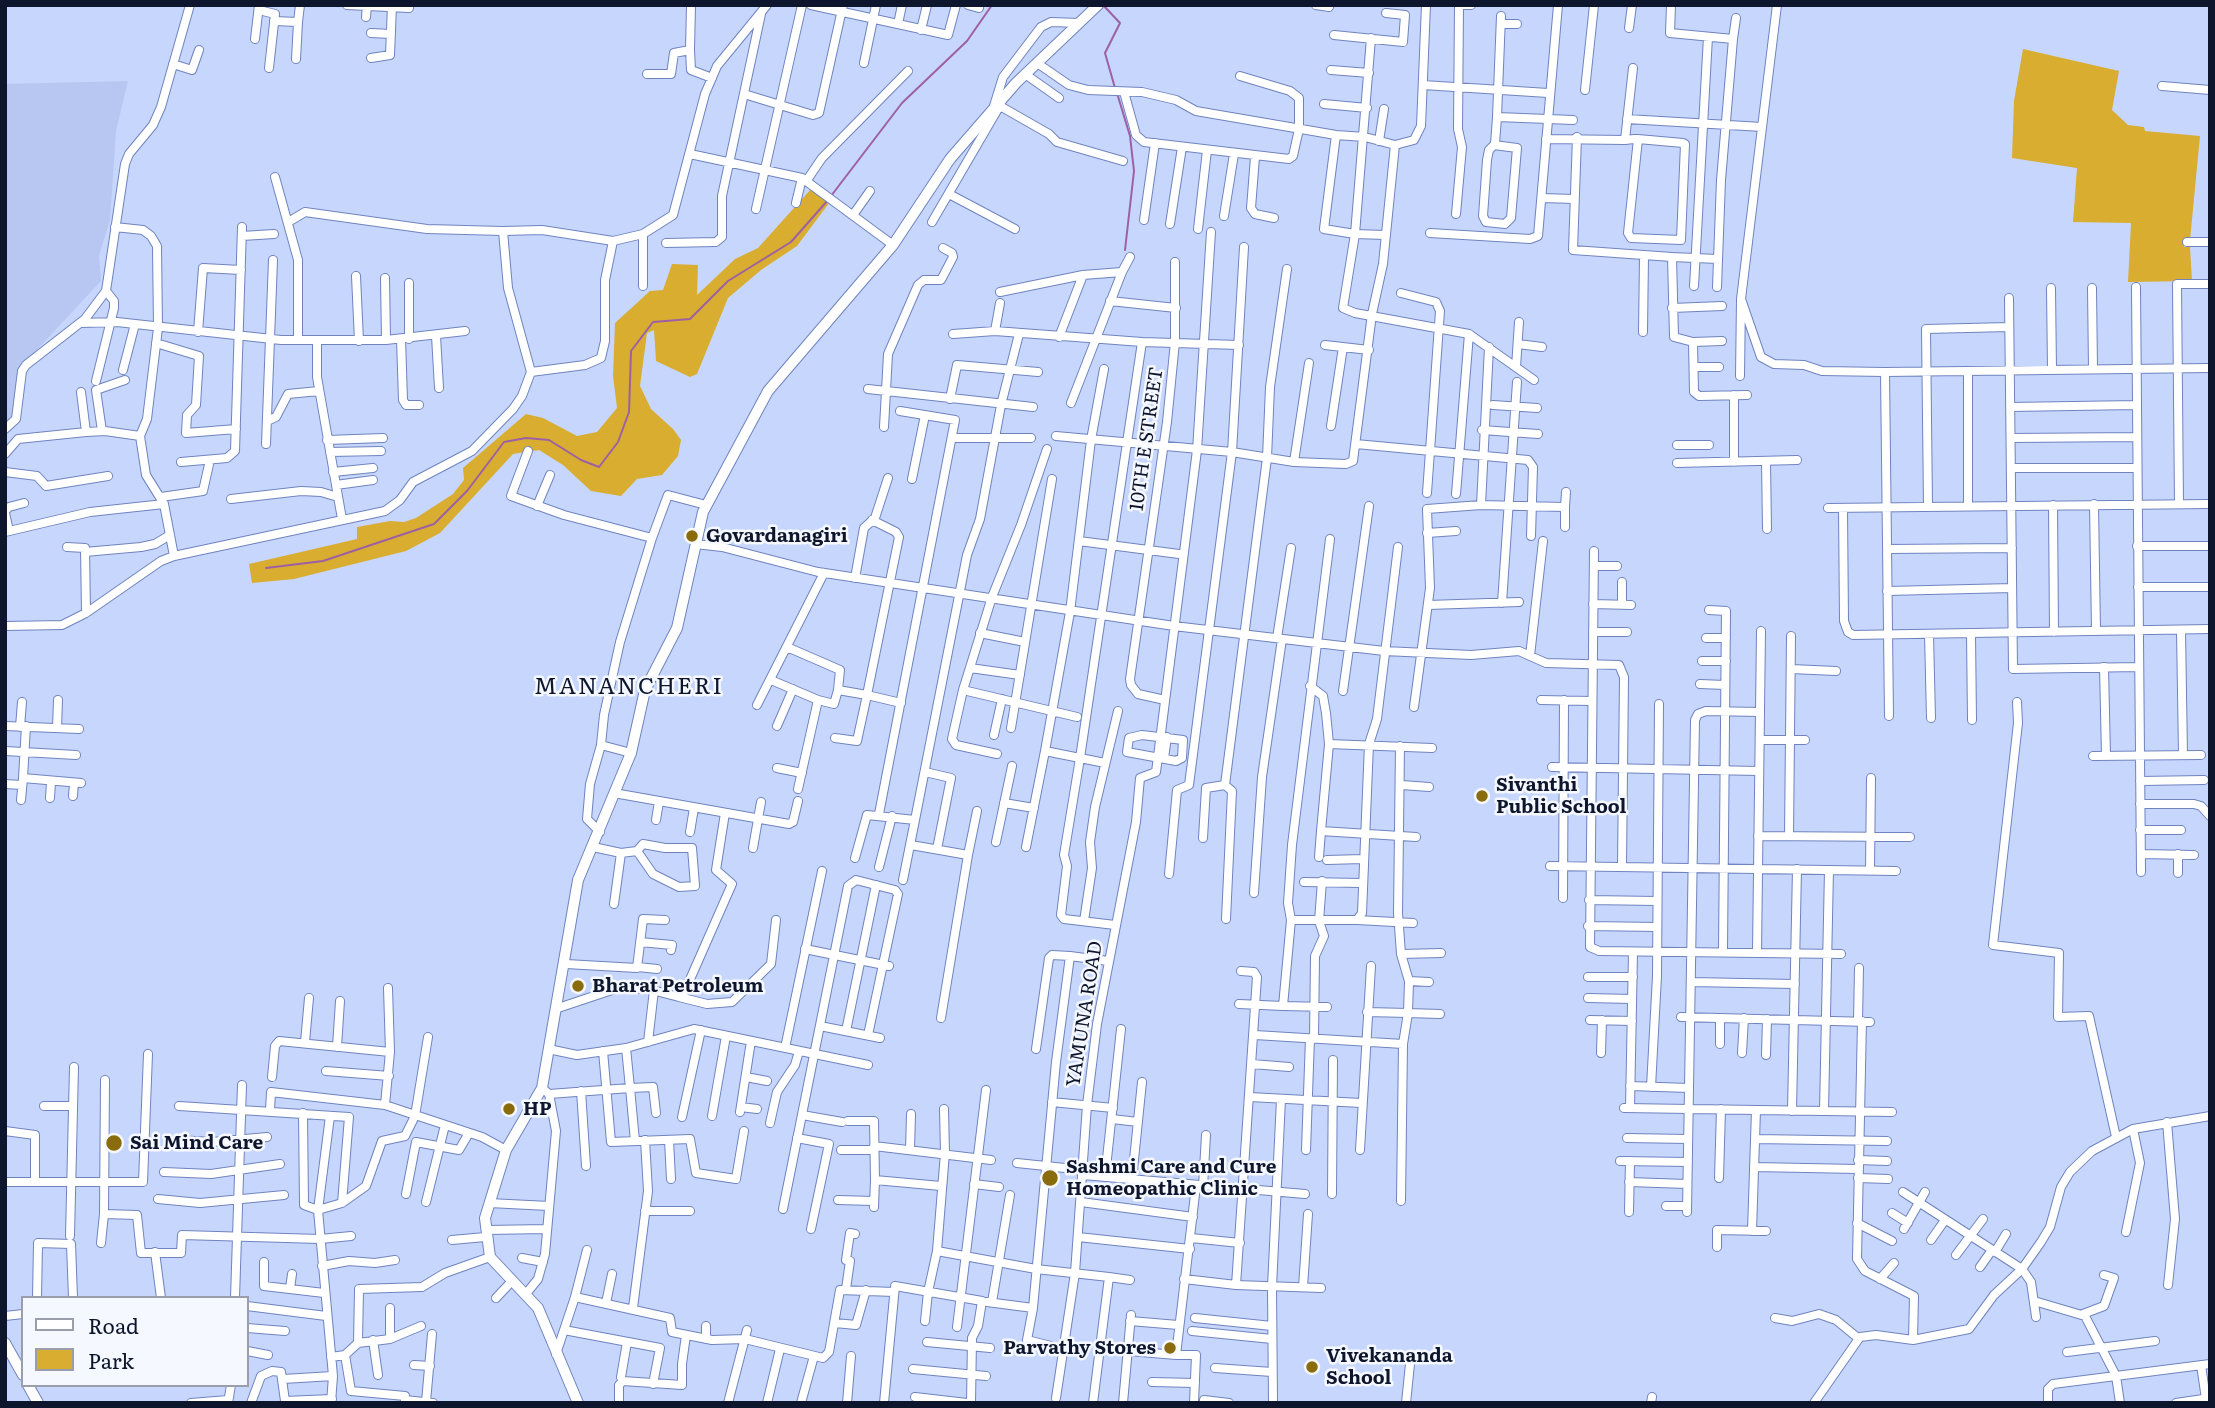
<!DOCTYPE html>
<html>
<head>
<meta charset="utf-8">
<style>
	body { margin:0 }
	#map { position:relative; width:2215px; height:1408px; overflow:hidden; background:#c7d6fd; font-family:Literata,serif }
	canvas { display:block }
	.frame { position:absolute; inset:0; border:7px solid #0e162d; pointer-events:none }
	.legend { position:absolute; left:21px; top:1296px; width:228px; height:91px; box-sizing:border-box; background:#f5f8fe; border:2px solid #999eaa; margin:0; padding:9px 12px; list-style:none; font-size:21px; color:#0e162d }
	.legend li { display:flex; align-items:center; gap:14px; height:35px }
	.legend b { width:35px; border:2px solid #999eaa }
</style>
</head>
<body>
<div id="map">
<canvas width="2215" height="1408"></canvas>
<div class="frame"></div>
<ul class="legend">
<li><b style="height:9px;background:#fff"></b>Road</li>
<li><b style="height:19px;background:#d9ad2f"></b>Park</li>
</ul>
</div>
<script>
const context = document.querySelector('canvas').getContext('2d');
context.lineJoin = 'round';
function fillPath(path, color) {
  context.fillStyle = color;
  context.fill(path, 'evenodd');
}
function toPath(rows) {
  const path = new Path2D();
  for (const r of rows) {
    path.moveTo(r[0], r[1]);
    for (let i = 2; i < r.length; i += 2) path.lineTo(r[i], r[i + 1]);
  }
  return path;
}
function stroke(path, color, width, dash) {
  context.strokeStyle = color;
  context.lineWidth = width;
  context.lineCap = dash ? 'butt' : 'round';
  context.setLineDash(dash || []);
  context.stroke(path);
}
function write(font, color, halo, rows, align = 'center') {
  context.font = font + ' Literata,serif';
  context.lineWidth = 5;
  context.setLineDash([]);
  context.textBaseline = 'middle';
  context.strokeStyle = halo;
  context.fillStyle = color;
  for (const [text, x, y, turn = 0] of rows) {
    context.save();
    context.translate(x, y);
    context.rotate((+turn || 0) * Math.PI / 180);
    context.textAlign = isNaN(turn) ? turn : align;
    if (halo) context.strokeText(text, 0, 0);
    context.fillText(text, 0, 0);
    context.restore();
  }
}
fillPath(toPath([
	[128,81,116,131,110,220,99,256,101,281,20,368,17,406,11,423,5,425,5,84]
]), '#b7c7f1');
fillPath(toPath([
	[2023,49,2119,71,2112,110,2128,125,2144,127,2145,131,2200,136,2190,240,2184,240,2184,247,2190,247,2192,281,2128,282,2131,223,2073,222,2077,168,2012,158,2014,101],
	[811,189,829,203,797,246,761,270,728,298,697,374,690,377,656,361,654,330,647,333,640,386,651,409,673,429,681,440,678,456,662,475,637,479,621,496,591,491,563,465,539,450,513,454,440,533,406,551,294,579,252,583,249,564,357,539,357,527,390,521,404,522,416,518,453,494,464,480,463,468,526,414,543,418,577,436,597,432,617,408,613,376,615,323,650,291,663,290,672,264,698,265,697,295,735,259,758,248]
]), '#d9ad2f');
stroke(toPath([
	[1103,5,1120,23,1105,53,1115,88],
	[1117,93,1130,136,1134,171,1125,250],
	[831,196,902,103,967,41,992,5],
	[266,568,323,561,434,524,467,491,504,442,526,438,549,440,581,460,599,467,618,442,629,412,631,351,653,322,690,319,728,281,791,242,828,200]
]), '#9d60a4', 2);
const minor = toPath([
	[347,5,409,8],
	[811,5,948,35,956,5],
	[968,5,979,8],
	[1316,5,1329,7],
	[1464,5,1471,5],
	[1671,5,1670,33,1733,39,1721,180,1717,287],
	[259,10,275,14,269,68],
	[1501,16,1497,117,1573,120],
	[366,17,367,5],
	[274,21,298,22,296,59],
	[298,22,300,5],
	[898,24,902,5],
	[1501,24,1517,24],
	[1629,28,1632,5],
	[921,30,927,5],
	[371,33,391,34],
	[1334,35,1403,42,1405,15,1386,13],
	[1371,38,1355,234,1343,308,1355,313,1469,334,1534,380],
	[255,39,259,5],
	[1733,39,1736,18],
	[690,50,691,70,712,78],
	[371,58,390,55,392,5],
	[864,63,876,5],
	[1037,63,1069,85,1088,90,1142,92,1176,100,1196,111,1336,135,1365,137,1395,145,1414,140,1421,126,1426,5],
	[173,64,192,70,199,50],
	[1331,70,1369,73],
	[647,74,671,74,674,53,690,50,691,5],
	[1025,74,1059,98],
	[1423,85,1548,93],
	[2162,86,2210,90],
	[1585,90,1594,5],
	[1124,92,1136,135,1144,142,1289,159,1293,156,1299,129,1299,98,1290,91,1240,76],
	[744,94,813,115,819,113,843,5],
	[1324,104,1367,108],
	[994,106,1003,77,1041,27,1051,22,1079,23],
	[1000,106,1049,134,1057,142,1123,161],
	[1627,119,1762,127],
	[1336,135,1324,229,1355,234,1385,235],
	[1577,137,1573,250,1672,257,1674,337,1693,342,1694,392,1699,396,1747,395],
	[1546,139,1625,140,1633,68],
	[1625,140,1634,139,1638,139,1683,143,1685,144,1681,240,1631,238,1628,233,1638,139],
	[1379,141,1384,109],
	[1494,145,1517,148,1511,218,1505,224,1486,222,1483,216,1487,160,1489,150,1495,144,1497,117],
	[690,154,802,178,893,245],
	[1255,157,1251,208,1255,214,1274,218],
	[275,177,298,260,298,340],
	[807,180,822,158,908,71],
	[949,194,1015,229],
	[1542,198,1574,199],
	[796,203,802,178],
	[756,209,802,5],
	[1456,214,1462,147,1458,129,1459,5],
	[853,215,870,191],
	[1224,216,1234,154],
	[1144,220,1155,143],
	[290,221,305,212,427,229,503,231],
	[932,222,999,107],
	[1170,224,1182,147],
	[115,227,143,230,151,236,157,246,158,328,147,419,140,436],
	[1198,229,1207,150],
	[1430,233,1530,239,1538,236,1558,5],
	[242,236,274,234],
	[2187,242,2210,242],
	[666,243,716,242,722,237,722,196,761,14],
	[1672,257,1718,259],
	[356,276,359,341],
	[385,278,386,340],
	[409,283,409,339],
	[643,286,643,234],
	[1694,286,1708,37],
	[2136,287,2141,872],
	[2051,288,2052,370],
	[2092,288,2093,369],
	[1000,292,1083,275,1122,272],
	[1401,293,1436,302,1440,311,1427,493],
	[2009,298,2013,669,2138,667],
	[1741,299,1761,357,1774,364,1804,365,1822,371,1885,372,2210,368],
	[1110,301,1176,308],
	[1672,308,1722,306],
	[80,323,117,322,281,340,386,340,465,331],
	[995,331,1000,303],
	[198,332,203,268,241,270],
	[1643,332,1644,256],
	[953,334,995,331,1142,342,1239,345],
	[436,336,439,388],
	[1059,337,1083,275],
	[401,339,403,400,406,405,419,405],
	[317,340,317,377,342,519],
	[1693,342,1722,341],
	[156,343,199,356,196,405,187,415,186,433,236,429],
	[1518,344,1542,347],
	[1325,345,1369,350],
	[1516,367,1519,322],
	[1694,367,1719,367],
	[1104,369,1091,440,1070,612,1045,751,1080,758,1064,855,1067,866,1061,915,1064,919,1115,925],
	[123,370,135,324],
	[1968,371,1968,506],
	[531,372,508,288,503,231,542,230,613,241],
	[1885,372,1889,716],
	[1740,376,1741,299,1777,5],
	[96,381,114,308,114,301,106,291],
	[868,389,1033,407],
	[1734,395,1734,462],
	[950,399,957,365,1038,372],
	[1071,403,1122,272,1130,257],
	[1493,405,1537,408],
	[2010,407,2136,405],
	[267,421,276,417,288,394,319,391],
	[1331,426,1343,347],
	[884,427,888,354,918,285,924,280,941,280,953,257,952,253,943,248],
	[5,429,16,419,22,371,26,365,85,319,106,291,125,164,129,154,153,125,161,107,190,5],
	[1482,430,1538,434],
	[102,431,96,390,125,380],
	[86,432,105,431,140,436,146,475,164,504,174,556],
	[1056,436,1232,452,1294,462,1309,363],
	[952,438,1031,438],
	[2011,438,2137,437],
	[327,440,383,438],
	[266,444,273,260],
	[1356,444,1528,460,1533,467,1531,536],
	[1677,445,1709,445],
	[528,451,511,496,564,515,652,538],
	[330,452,381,451],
	[5,454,18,439,86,432,81,392],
	[1766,461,1767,529],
	[181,462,227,458,235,451,242,227],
	[1294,462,1346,464,1353,461,1372,314,1383,264,1395,145],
	[1677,463,1797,460],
	[2011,468,2137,468],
	[5,472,37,476,46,486,108,476],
	[333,472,373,468],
	[912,479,925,415],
	[336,485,373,480],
	[1456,494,1469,334],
	[161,497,203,491,210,460],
	[231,499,301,491,321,492,338,497],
	[2094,504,2096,631],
	[2179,504,2177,284,2210,284],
	[1481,505,1489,347],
	[2053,505,2054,632],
	[537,506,550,475],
	[1928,506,1926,329,2009,327],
	[1565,507,1566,492],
	[1828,508,2210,504],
	[1843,508,1844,621,1848,632,1853,635,2210,629],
	[5,511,9,507,24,503],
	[5,513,9,531],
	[5,532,90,512,164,504],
	[1427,533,1456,531],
	[1079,541,1179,554],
	[695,544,722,547,818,572,1174,626,1384,651,1471,655,1519,651,1546,663,1619,665,1624,677,1622,867],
	[2137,546,2210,546],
	[67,547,85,548,86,613],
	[1887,549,2012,548],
	[1594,551,1590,947,1599,951,1841,954],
	[85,552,141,547,155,544,170,535],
	[1594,566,1617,566],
	[855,578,864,528,875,518,888,478],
	[2138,587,2210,587],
	[1887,591,2012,588],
	[1502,603,1517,382],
	[1593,604,1631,605],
	[1622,604,1622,582],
	[1428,605,1519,602],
	[1709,610,1726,611,1723,951],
	[5,626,62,625,86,613,161,561,174,556,385,511,400,500,413,482,472,451,513,409,522,396,531,372,585,365,601,358,605,341,605,280,613,241,643,234,673,215,705,94,717,66,767,5],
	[2181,630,2183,755],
	[1593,632,1627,632],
	[980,633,1025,642],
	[1929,634,1931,718],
	[1971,634,1972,720],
	[1277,638,1291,548],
	[1706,638,1726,638],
	[787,647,840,670,838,690,867,695,899,537,896,532,872,520],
	[1530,656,1543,541],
	[1702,661,1726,661],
	[2104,667,2106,756],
	[970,668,1020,675],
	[1791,669,1836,671],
	[771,680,818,700],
	[1700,684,1725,685],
	[1310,686,1323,696,1326,713,1329,744,1321,831,1416,837],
	[963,690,1077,717],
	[1343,691,1369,506],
	[1165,700,1138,694,1131,685,1130,679,1167,422,1175,342,1175,262],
	[1541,700,1591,701],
	[2017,702,2018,723,1993,945,2059,953,2058,1017,2089,1016,2116,1137],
	[757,705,824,573],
	[1414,707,1430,588,1427,509,1481,505,1565,507,1565,527],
	[5,726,79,729],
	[777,726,793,689],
	[20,727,22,702],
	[57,728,58,700],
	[1011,728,1052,479],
	[994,735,1002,699],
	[1142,735,1183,740,1182,758,1176,761,1127,752,1129,738,1142,735],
	[835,738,857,741,867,695,901,703],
	[1760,740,1805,740],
	[1329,744,1432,748],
	[601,745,631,753],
	[1400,746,1398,913,1401,954,1441,953],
	[5,751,76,755],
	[997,754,956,745,952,739,963,690,992,597,1021,525,1047,449],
	[2093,756,2201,755],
	[1164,758,1167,737],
	[1105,763,1080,758,1142,342],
	[1552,767,1759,771],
	[777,768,802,773],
	[925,772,951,778,937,849],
	[23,778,26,726],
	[2140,781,2204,780],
	[5,784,22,785],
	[1225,785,1232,791,1226,919],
	[1402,785,1429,787],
	[798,789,818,700,834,704,838,690],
	[614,793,789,824,793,822,798,801],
	[73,796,74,783],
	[50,798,51,782],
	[21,800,23,778,81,783],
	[1004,803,1034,808],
	[2140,804,2194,804,2201,806,2210,816],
	[879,814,955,420,900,411],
	[656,820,659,802],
	[2140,830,2181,830],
	[600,832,587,819,590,784,601,745,604,715,620,642,652,538,668,495,706,505],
	[690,832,694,808],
	[1758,836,1910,837],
	[1789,836,1791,636],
	[1203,838,1206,788,1225,785,1267,458,1270,387,1287,269],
	[996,842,1012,766],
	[911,845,968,855,941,1018],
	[593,847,621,853,614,904],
	[1026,847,1045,751],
	[753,848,761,802],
	[621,853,637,851,653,874,679,887,695,886,692,848,665,848,643,844,637,851],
	[2141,854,2194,855],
	[2178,854,2178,873],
	[968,855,977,811],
	[1319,857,1321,831],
	[855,858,867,815,915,820,967,555,980,519,1001,405,1019,334],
	[1327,860,1363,859],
	[1550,866,1896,871],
	[879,867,892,816],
	[1870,870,1871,778],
	[1169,874,1177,790,1189,785,1232,452,1244,247],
	[903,880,915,820],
	[1304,882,1362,883],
	[1254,893,1262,777,1282,639],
	[1563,898,1564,700],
	[1589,900,1657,901],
	[1291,920,1357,920,1362,913,1369,744,1377,719,1398,547],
	[1357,920,1413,923],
	[1084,921,1092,868,1090,842,1095,807,1118,711],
	[1588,926,1657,927],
	[640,942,672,945,671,950],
	[805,949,889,966],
	[1757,952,1761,631],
	[566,964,637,968,643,919,665,920],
	[638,967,657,969],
	[1588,977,1633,977],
	[1409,981,1429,982],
	[1691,982,1795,984],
	[679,997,707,1004,732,1002,771,964,776,920],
	[1588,998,1632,999],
	[1239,1004,1283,1006,1291,920,1288,903,1292,845,1330,539],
	[1283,1006,1327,1007],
	[555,1009,618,988,648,989,679,997,684,993,732,884,716,870,725,813],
	[1367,1012,1408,1013,1409,981,1401,954],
	[1681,1017,1870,1022],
	[1590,1020,1632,1021],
	[1858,1021,1859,968],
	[1862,1021,1857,1259,1865,1271,1914,1296,1913,1340],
	[820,1026,880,1038],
	[846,1031,876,885],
	[1255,1035,1403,1044],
	[1314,1039,1315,956,1324,936,1319,921,1322,881],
	[305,1042,309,998],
	[648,1042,654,990],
	[1720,1044,1720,1018],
	[337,1047,340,1001],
	[785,1048,822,871],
	[548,1049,577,1055,626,1048,694,1029,868,1065],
	[1036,1049,1049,958,1052,955,1070,956],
	[603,1051,611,1142,690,1139,696,1173,736,1179,744,1131],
	[1601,1053,1602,1020],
	[1742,1053,1744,1018],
	[1766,1055,1767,1019],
	[1252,1064,1289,1067],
	[326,1071,389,1076],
	[272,1077,275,1046,279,1041,390,1052],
	[746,1077,767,1081],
	[105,1080,104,1214,137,1215,141,1253,181,1253,182,1235,320,1239,351,1236],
	[1630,1086,1689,1088],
	[1651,1087,1657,976,1659,704],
	[581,1091,586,1166],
	[549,1094,630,1088,626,1048],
	[1250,1097,1361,1103],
	[1052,1102,1113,1108],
	[385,1105,390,1052,388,988],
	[44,1106,73,1106],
	[179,1106,349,1117,342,1203],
	[741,1107,757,1109],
	[1624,1108,1892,1112],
	[1630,1108,1633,952],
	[270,1110,271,1092,385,1105,482,1137,506,1150],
	[1792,1111,1797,869],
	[1824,1111,1829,870],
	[740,1112,751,1041],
	[303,1113,304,1205,318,1210,342,1203,366,1186,382,1141,405,1136,415,1116,428,1037],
	[802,1115,842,1122],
	[330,1116,318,1210,333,1376,331,1403],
	[712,1116,726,1036],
	[682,1117,701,1030],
	[1112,1119,1138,1122],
	[848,1121,874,1121,875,1180,941,1186],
	[2167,1122,2175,1219,2168,1285],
	[770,1123,777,1092,795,1065,799,1051],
	[5,1131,35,1135,35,1180],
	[797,1138,829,1144,811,1229],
	[1627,1138,1688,1139],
	[1755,1139,1887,1141],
	[177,1140,212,1142,267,1137],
	[669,1140,671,1179],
	[635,1141,630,1088,653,1087,656,1113],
	[874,1146,991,1160],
	[841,1150,874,1150],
	[910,1150,911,1114],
	[1306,1150,1310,1038],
	[1360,1150,1371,966],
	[1858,1160,1887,1161],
	[1620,1161,1688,1162],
	[1017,1163,1084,1170],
	[1754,1167,1858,1169],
	[164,1172,211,1174,280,1164],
	[1083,1175,1305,1194],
	[1105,1177,1121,1029],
	[1719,1178,1721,1109],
	[1858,1178,1888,1179],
	[1132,1179,1142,1082],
	[5,1182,143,1182,148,1054],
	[1629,1182,1687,1184],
	[974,1184,999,1187],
	[1203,1187,1206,1135],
	[1903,1192,2022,1269,2031,1282,2036,1317],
	[406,1194,416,1142,459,1150,469,1133],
	[1332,1194,1333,1060],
	[158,1199,200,1203,284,1195],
	[838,1200,874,1201],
	[1401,1201,1403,1044,1408,1013,1440,1014],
	[426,1202,445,1125],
	[1081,1202,1193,1217],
	[489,1203,549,1206],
	[1666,1206,1687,1206],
	[874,1207,875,1180],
	[783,1209,848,886,856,880,895,890,898,894,868,1035],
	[645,1211,690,1211],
	[1629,1212,1630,1161],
	[1687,1212,1695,720,1698,714,1706,711,1760,712],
	[1892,1213,1908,1223],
	[1857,1223,1892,1241],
	[1904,1229,1925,1192],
	[486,1230,547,1229],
	[1752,1231,1756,1110],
	[2126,1232,2140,1163,2133,1129],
	[70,1236,74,1067],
	[1078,1237,1190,1249],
	[1191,1238,1240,1243],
	[452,1240,485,1237],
	[1931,1240,1945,1220],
	[101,1243,104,1214],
	[1717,1247,1717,1230,1766,1231],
	[937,1251,1036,1269,1109,1277,1093,1403],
	[155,1252,161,1298],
	[1995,1252,2006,1234],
	[1956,1255,1983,1219],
	[522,1258,543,1262],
	[264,1262,264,1286,324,1293],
	[322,1266,349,1261,375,1263,395,1260],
	[1980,1267,1992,1250],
	[1109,1277,1130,1280],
	[1184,1279,1236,1285,1257,977,1254,972,1241,971],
	[1880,1279,1894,1263],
	[1236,1285,1321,1288],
	[1303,1287,1308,1214],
	[290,1289,292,1274],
	[846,1289,850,1261,846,1260,850,1233,855,1234],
	[525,1295,538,1279,545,1254,556,1131,549,1094,542,1088],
	[575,1297,587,1250],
	[37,1298,38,1243,71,1244,73,1298],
	[235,1298,242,1085],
	[496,1298,512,1281],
	[2034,1301,2085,1316,2116,1376,2120,1403],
	[987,1302,1033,1308],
	[992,1302,1010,1195],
	[606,1303,612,1274],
	[247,1306,326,1316],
	[633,1308,648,1191,645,1140],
	[2083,1314,2104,1306,2114,1278,2104,1275],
	[5,1316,23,1314],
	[1195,1318,1272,1326],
	[1775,1318,1792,1321,1819,1314,1836,1320,1858,1338],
	[925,1321,928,1292,937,1251,945,1153,944,1109],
	[1130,1321,1178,1325],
	[835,1323,856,1325,866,1290],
	[706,1326,706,1339],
	[957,1327,986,1090],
	[247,1328,285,1331],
	[564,1330,660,1348,653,1384],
	[1192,1331,1272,1339],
	[390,1339,390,1308],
	[373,1340,378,1375],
	[927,1342,990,1348],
	[358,1343,359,1289,422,1287,445,1273,490,1257],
	[1063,1349,1027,1340,1033,1308,1056,1062,1070,956,1108,961],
	[247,1351,268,1355],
	[1129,1351,1176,1355],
	[2067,1352,2155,1341],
	[556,1354,575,1297,670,1318,672,1332,712,1340,745,1339,823,1358,829,1352,840,1290,894,1292],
	[345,1355,351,1391,405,1396,405,1403],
	[331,1357,345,1355,358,1343,390,1339,421,1326],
	[414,1365,430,1366],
	[2201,1365,2206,1399],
	[1215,1368,1272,1372],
	[913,1369,986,1376],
	[621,1377,627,1342],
	[283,1379,333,1376],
	[1152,1382,1195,1383],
	[915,1397,967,1403],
	[1056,1398,1075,1273,1087,1105,1097,1024,1136,822,1140,778,1156,772,1197,450,1211,232],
	[405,1400,433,1403],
	[1204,1400,1229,1403],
	[426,1402,432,1334],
	[191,1403,228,1400],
	[228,1403,231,1385],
	[251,1403,261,1376,272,1371,281,1372,285,1401,332,1399],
	[619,1403,619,1385,623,1381,682,1385,682,1364,686,1335],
	[728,1403,747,1330],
	[767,1403,780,1349],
	[801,1403,814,1356],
	[847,1403,851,1356],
	[884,1403,895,1286,982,1301,978,1326,972,1338,971,1403],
	[1123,1403,1131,1315],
	[1194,1403,1196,1355,1176,1355,1196,1186],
	[1273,1403,1272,1287,1281,1099],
	[1406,1403,1410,1364],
	[1651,1403,1652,1397],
	[1814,1403,1860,1337,1876,1335,1913,1340,1969,1329,1994,1295,2022,1269,2041,1242,2050,1227,2061,1187,2070,1172,2092,1151,2133,1129,2210,1116],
	[2048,1403,2048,1389,2053,1384,2210,1364],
	[2176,1403,2210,1398]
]);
const major = toPath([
	[5,1343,23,1375],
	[28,1385,38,1403],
	[578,1403,538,1308,490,1257,485,1218,506,1150,542,1088,578,880,631,753,645,690,677,628,703,512,768,391,893,245,950,159,1016,83,1098,5]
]);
stroke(minor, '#6f84bf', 10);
stroke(major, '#6f84bf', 12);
stroke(minor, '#fff', 8);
stroke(major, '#fff', 10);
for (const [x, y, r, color] of [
	[692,536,7,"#8b6c0d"],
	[1482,796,7,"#8b6c0d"],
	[578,986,7,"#8b6c0d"],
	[509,1109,7,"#8b6c0d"],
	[114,1143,9,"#8b6c0d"],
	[1050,1178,9,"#8b6c0d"],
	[1170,1348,7,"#8b6c0d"],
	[1312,1367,7,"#8b6c0d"]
]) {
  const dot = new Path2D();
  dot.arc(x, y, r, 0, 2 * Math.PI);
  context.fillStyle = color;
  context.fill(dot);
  stroke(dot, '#f5f8fe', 2.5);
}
write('19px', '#0e162d', '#f5f8fe', [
	["10TH E STREET",1147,439,-82],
	["YAMUNA ROAD",1085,1014,-81]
]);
write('bold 19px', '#0e162d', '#f5f8fe', [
	["Govardanagiri",706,536],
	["Sivanthi",1496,785],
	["Public School",1496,807],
	["Bharat Petroleum",592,986],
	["HP",523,1109],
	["Sai Mind Care",130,1143],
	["Sashmi Care and Cure",1066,1167],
	["Homeopathic Clinic",1066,1189],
	["Parvathy Stores",1156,1348,"right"],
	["Vivekananda",1326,1356],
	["School",1326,1378]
], 'left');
context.letterSpacing = '2px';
write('23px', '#0e162d', '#f5f8fe', [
	["MANANCHERI",629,687]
]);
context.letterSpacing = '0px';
</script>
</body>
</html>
